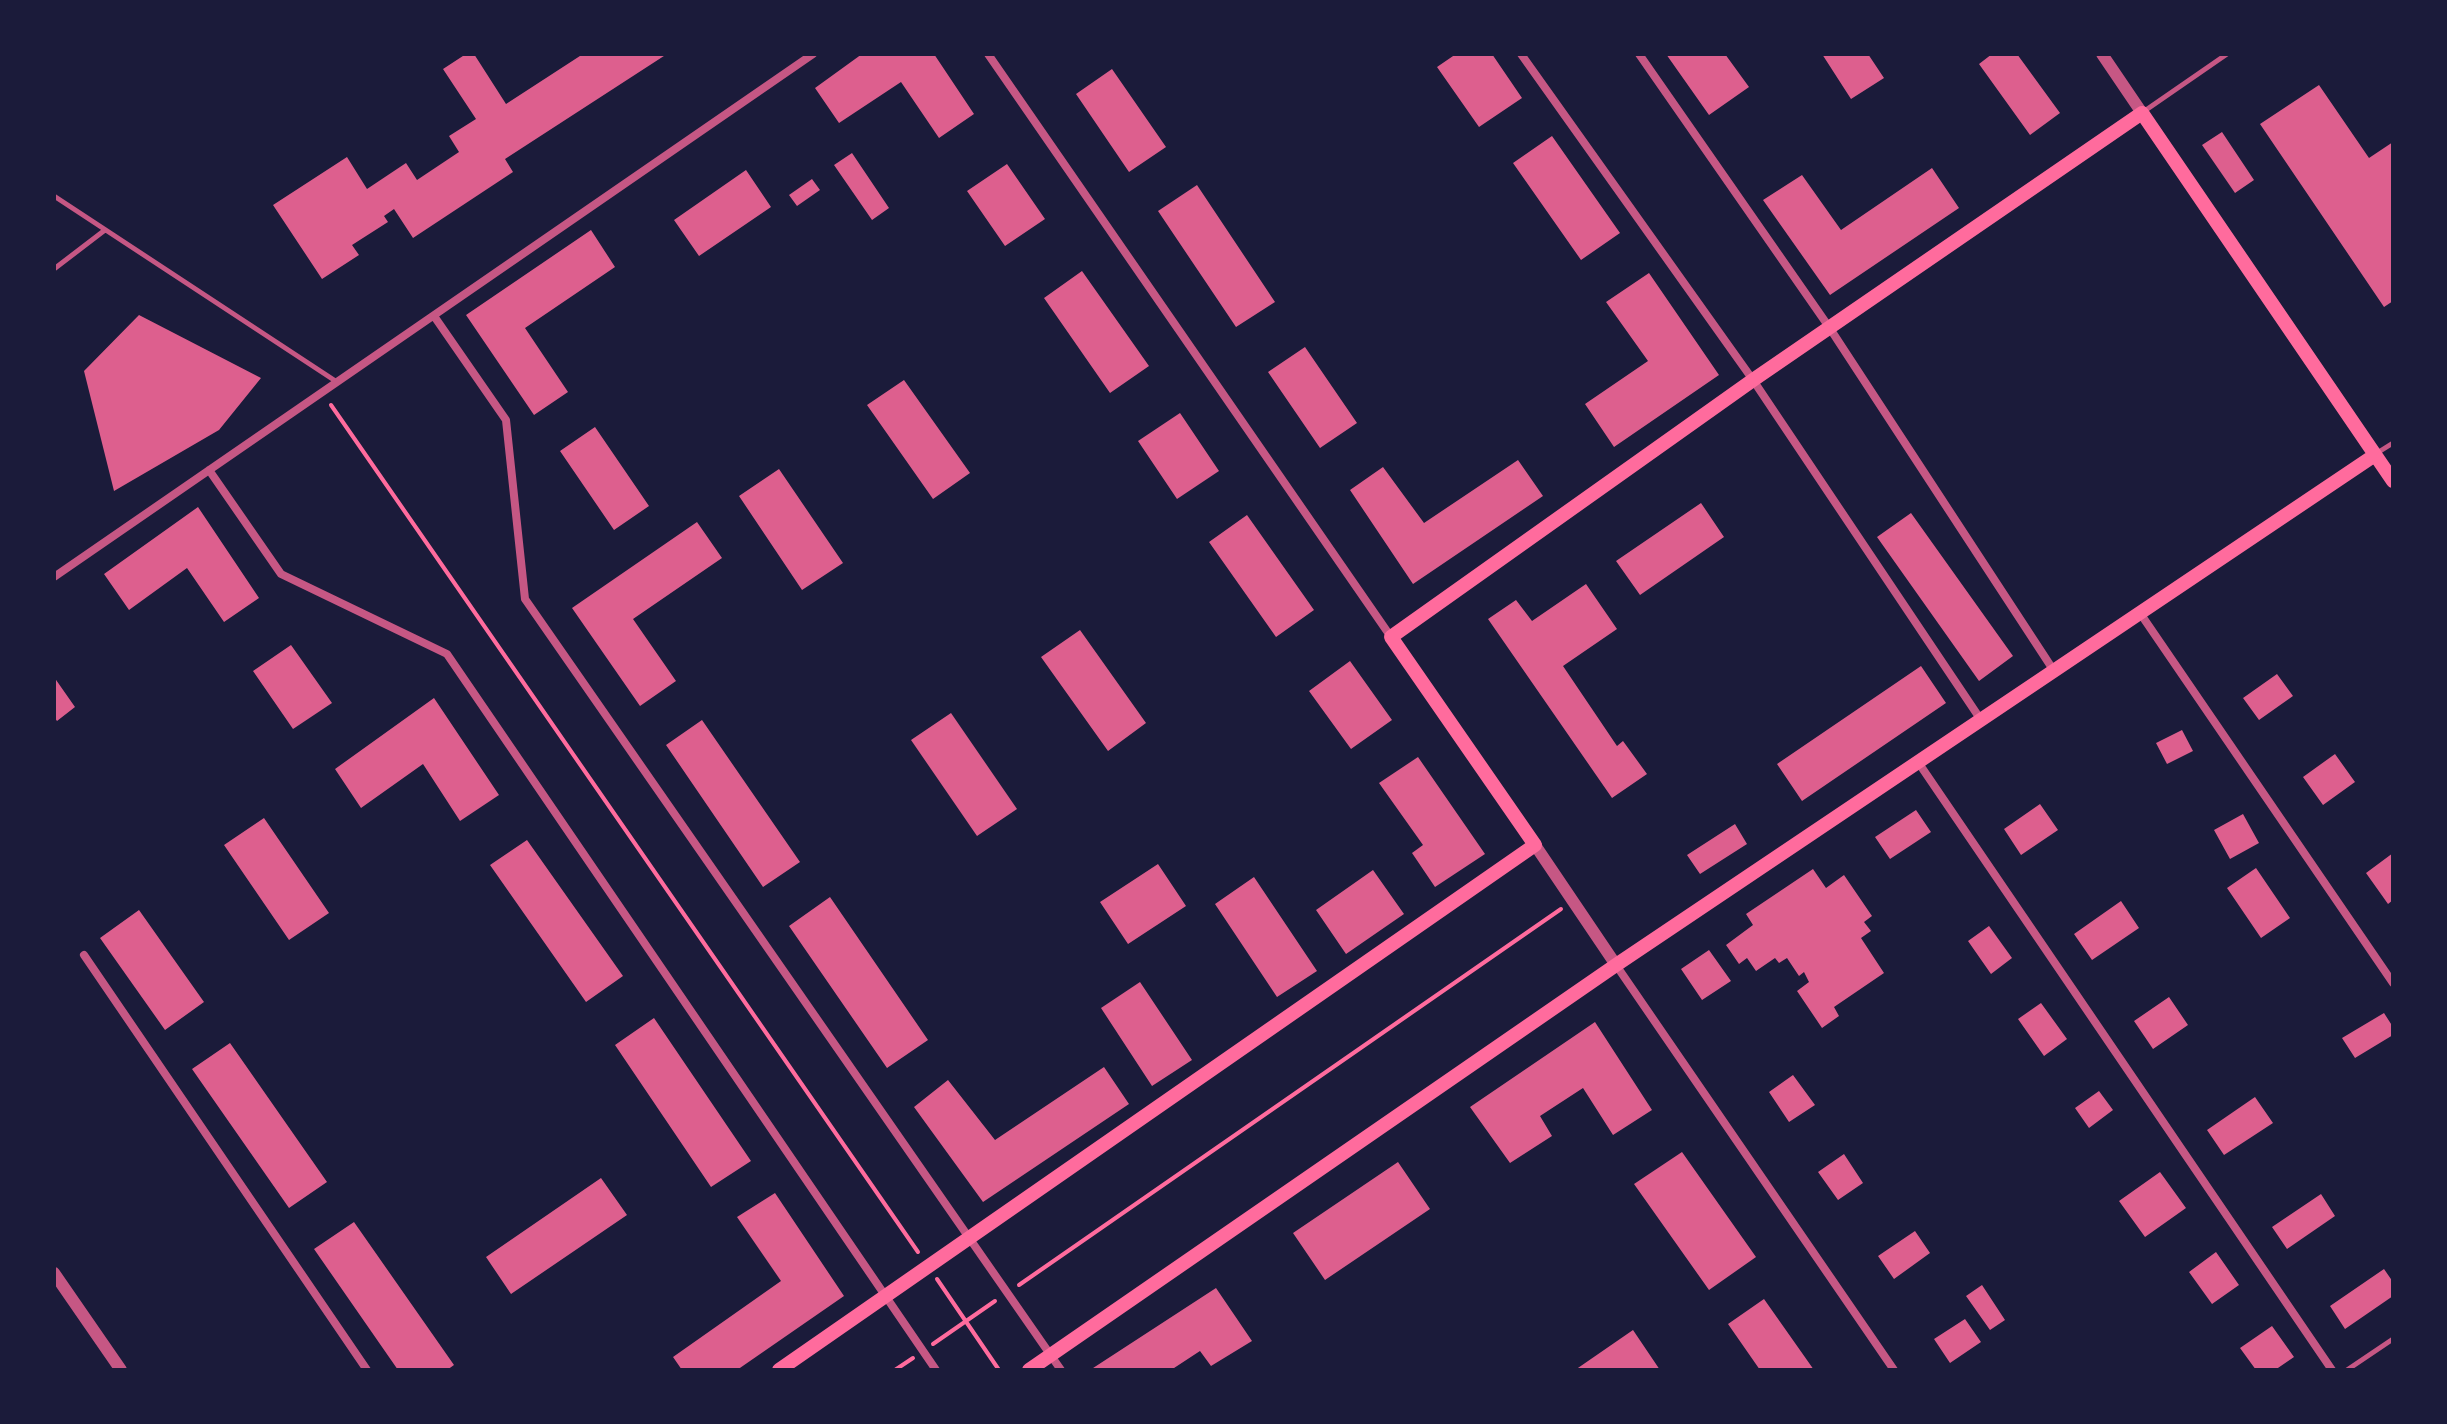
<!DOCTYPE html>
<html>
<head>
<meta charset="utf-8">
<style>
	body { margin:0 }
	#map { position:relative; width:2447px; height:1424px; overflow:hidden; background:#1b1b3a; font-family:Ubuntu,sans-serif }
	canvas { display:block }
	.frame { position:absolute; inset:0; border:56px solid #1b1b3a; pointer-events:none }
</style>
</head>
<body>
<div id="map">
<canvas width="2447" height="1424"></canvas>
<div class="frame"></div>
</div>
<script>
const context = document.querySelector('canvas').getContext('2d');
context.lineJoin = 'round';
function fillPath(path, color) {
  context.fillStyle = color;
  context.fill(path, 'evenodd');
}
function toPath(rows) {
  const path = new Path2D();
  for (const r of rows) {
    path.moveTo(r[0], r[1]);
    for (let i = 2; i < r.length; i += 2) path.lineTo(r[i], r[i + 1]);
  }
  return path;
}
function stroke(path, color, width, dash) {
  context.strokeStyle = color;
  context.lineWidth = width;
  context.lineCap = dash ? 'butt' : 'round';
  context.setLineDash(dash || []);
  context.stroke(path);
}
fillPath(toPath([
	[466,54,474,54,506,104,583,54,667,54,505,159,513,172,413,238,394,209,384,216,388,222,352,245,359,255,322,279,273,205,347,157,367,189,406,163,417,180,459,152,449,136,476,119,443,69],
	[862,54,934,54,974,114,939,138,901,82,839,123,815,88],
	[1456,54,1492,54,1522,98,1479,127,1437,67],
	[1666,54,1725,54,1749,87,1709,115],
	[1822,54,1868,54,1884,78,1851,99],
	[1992,54,2017,54,2060,113,2030,135,1979,64],
	[1112,69,1166,147,1129,172,1076,94],
	[2319,85,2369,158,2393,142,2393,301,2384,307,2260,124],
	[2222,132,2254,180,2235,193,2202,145],
	[1552,136,1620,233,1581,260,1513,163],
	[852,153,889,208,872,220,834,165],
	[1007,164,1045,219,1005,246,967,191],
	[1932,168,1959,208,1830,295,1763,200,1802,175,1841,230],
	[746,170,771,207,699,256,674,220],
	[812,179,820,190,797,206,789,195],
	[1197,185,1275,302,1236,327,1158,211],
	[591,230,615,267,525,328,568,392,534,415,466,315],
	[1082,271,1149,366,1110,393,1044,298],
	[1649,273,1719,375,1614,447,1585,404,1648,361,1606,302],
	[139,315,261,378,219,430,114,491,84,371],
	[1305,347,1357,423,1320,448,1268,372],
	[904,380,970,473,933,499,867,405],
	[1180,413,1219,471,1177,499,1138,441],
	[595,427,649,506,614,530,560,451],
	[1518,460,1543,496,1413,584,1350,490,1383,467,1424,523],
	[779,469,843,563,802,590,739,496],
	[1701,503,1724,537,1640,595,1616,561],
	[198,507,259,598,224,622,187,568,129,610,104,574],
	[1911,513,2013,656,1979,681,1877,537],
	[1247,515,1314,610,1276,637,1209,542],
	[697,522,722,558,633,619,676,681,640,706,572,608],
	[1586,584,1617,629,1563,666,1617,746,1623,741,1647,774,1612,798,1488,619,1516,600,1532,621],
	[1080,630,1146,723,1108,751,1041,657],
	[291,645,332,703,293,729,253,671],
	[1350,661,1392,720,1351,749,1309,691],
	[1921,666,1946,703,1802,801,1777,764],
	[2277,674,2293,696,2259,720,2243,698],
	[54,677,75,707,57,721,54,717],
	[434,698,499,795,460,821,423,764,361,808,335,769],
	[951,713,1017,809,977,836,911,740],
	[702,720,800,862,763,887,666,745],
	[2182,730,2193,751,2167,764,2156,743],
	[2335,754,2355,782,2323,805,2303,777],
	[1418,757,1485,854,1435,887,1412,853,1423,845,1379,783],
	[2040,804,2058,830,2021,855,2004,829],
	[1916,810,1931,832,1890,859,1875,837],
	[2243,814,2259,843,2230,859,2214,830],
	[264,818,329,913,289,940,224,845],
	[1735,824,1747,844,1700,874,1687,855],
	[527,840,623,976,586,1002,490,865],
	[2393,853,2393,900,2388,904,2366,873],
	[1158,864,1186,906,1128,944,1100,902],
	[2256,868,2290,918,2261,938,2227,888],
	[1813,869,1826,888,1844,875,1872,916,1864,922,1871,931,1861,938,1884,973,1834,1007,1839,1016,1822,1028,1797,991,1809,982,1804,972,1799,976,1787,958,1779,963,1775,958,1756,971,1747,958,1739,964,1726,945,1753,925,1746,914],
	[1373,870,1404,914,1346,954,1316,910],
	[1254,877,1317,971,1277,997,1215,904],
	[830,897,928,1040,887,1068,789,926],
	[2121,901,2139,928,2092,960,2074,934],
	[139,910,204,1002,165,1030,100,938],
	[1989,926,2012,958,1991,974,1968,941],
	[1709,950,1731,981,1702,1000,1681,969],
	[1140,982,1192,1060,1152,1086,1101,1008],
	[2169,997,2188,1025,2153,1049,2134,1021],
	[2041,1003,2067,1039,2044,1056,2018,1019],
	[2384,1013,2393,1027,2393,1035,2355,1058,2342,1038],
	[654,1018,751,1161,711,1187,615,1045],
	[1595,1022,1652,1110,1613,1135,1583,1088,1540,1116,1552,1136,1510,1163,1470,1107],
	[230,1043,327,1182,289,1208,192,1069],
	[1104,1067,1129,1104,983,1202,914,1107,948,1080,995,1140],
	[1793,1075,1815,1105,1789,1122,1769,1092],
	[2099,1091,2113,1110,2089,1128,2075,1108],
	[2255,1097,2273,1123,2224,1155,2207,1130],
	[1682,1152,1756,1257,1709,1290,1634,1184],
	[1844,1154,1863,1183,1838,1200,1818,1172],
	[1398,1162,1430,1209,1325,1280,1293,1233],
	[2160,1172,2186,1208,2145,1237,2119,1201],
	[601,1178,627,1215,511,1294,486,1257],
	[775,1193,844,1296,737,1370,682,1370,673,1357,781,1281,737,1217],
	[2321,1194,2335,1216,2287,1249,2272,1227],
	[354,1222,454,1365,447,1370,398,1370,314,1249],
	[1915,1231,1930,1253,1894,1279,1878,1256],
	[2216,1252,2239,1285,2212,1304,2189,1272],
	[2384,1269,2393,1282,2393,1296,2345,1329,2330,1306],
	[1982,1285,2005,1320,1990,1330,1966,1296],
	[1216,1288,1252,1341,1211,1366,1200,1351,1171,1370,1090,1370],
	[1764,1299,1814,1370,1760,1370,1728,1324],
	[1965,1319,1981,1342,1950,1363,1934,1339],
	[2272,1326,2294,1357,2275,1370,2256,1370,2240,1348],
	[1633,1330,1660,1370,1575,1370]
]), '#dd5f8e');
stroke(toPath([
	[331,405,918,1252],
	[937,1279,999,1370],
	[1019,1285,1561,909],
	[933,1344,995,1301],
	[895,1370,913,1358]
]), '#ff6b9d', 4);
stroke(toPath([
	[2143,112,2227,54],
	[54,196,337,382],
	[54,269,105,230],
	[2377,453,2393,443],
	[2347,1370,2393,1339]
]), '#c65784', 5);
stroke(toPath([
	[988,54,1391,637],
	[1521,54,1753,380,1981,720],
	[1639,54,1829,327,2054,671],
	[434,316,506,420,525,599,1061,1370],
	[209,470,281,574,447,654,936,1370],
	[54,577,813,54],
	[2140,613,2393,983],
	[1918,762,2332,1370],
	[84,955,367,1370],
	[1616,965,1894,1370]
]), '#c65784', 8);
stroke(toPath([
	[2102,54,2142,113],
	[1535,845,1616,965],
	[54,1273,121,1370]
]), '#c65784', 12);
stroke(toPath([
	[779,1370,1535,845,1391,637,1753,380,2142,113,2393,481],
	[1029,1370,1616,965,2375,455]
]), '#ff6b9d', 14);
</script>
</body>
</html>
